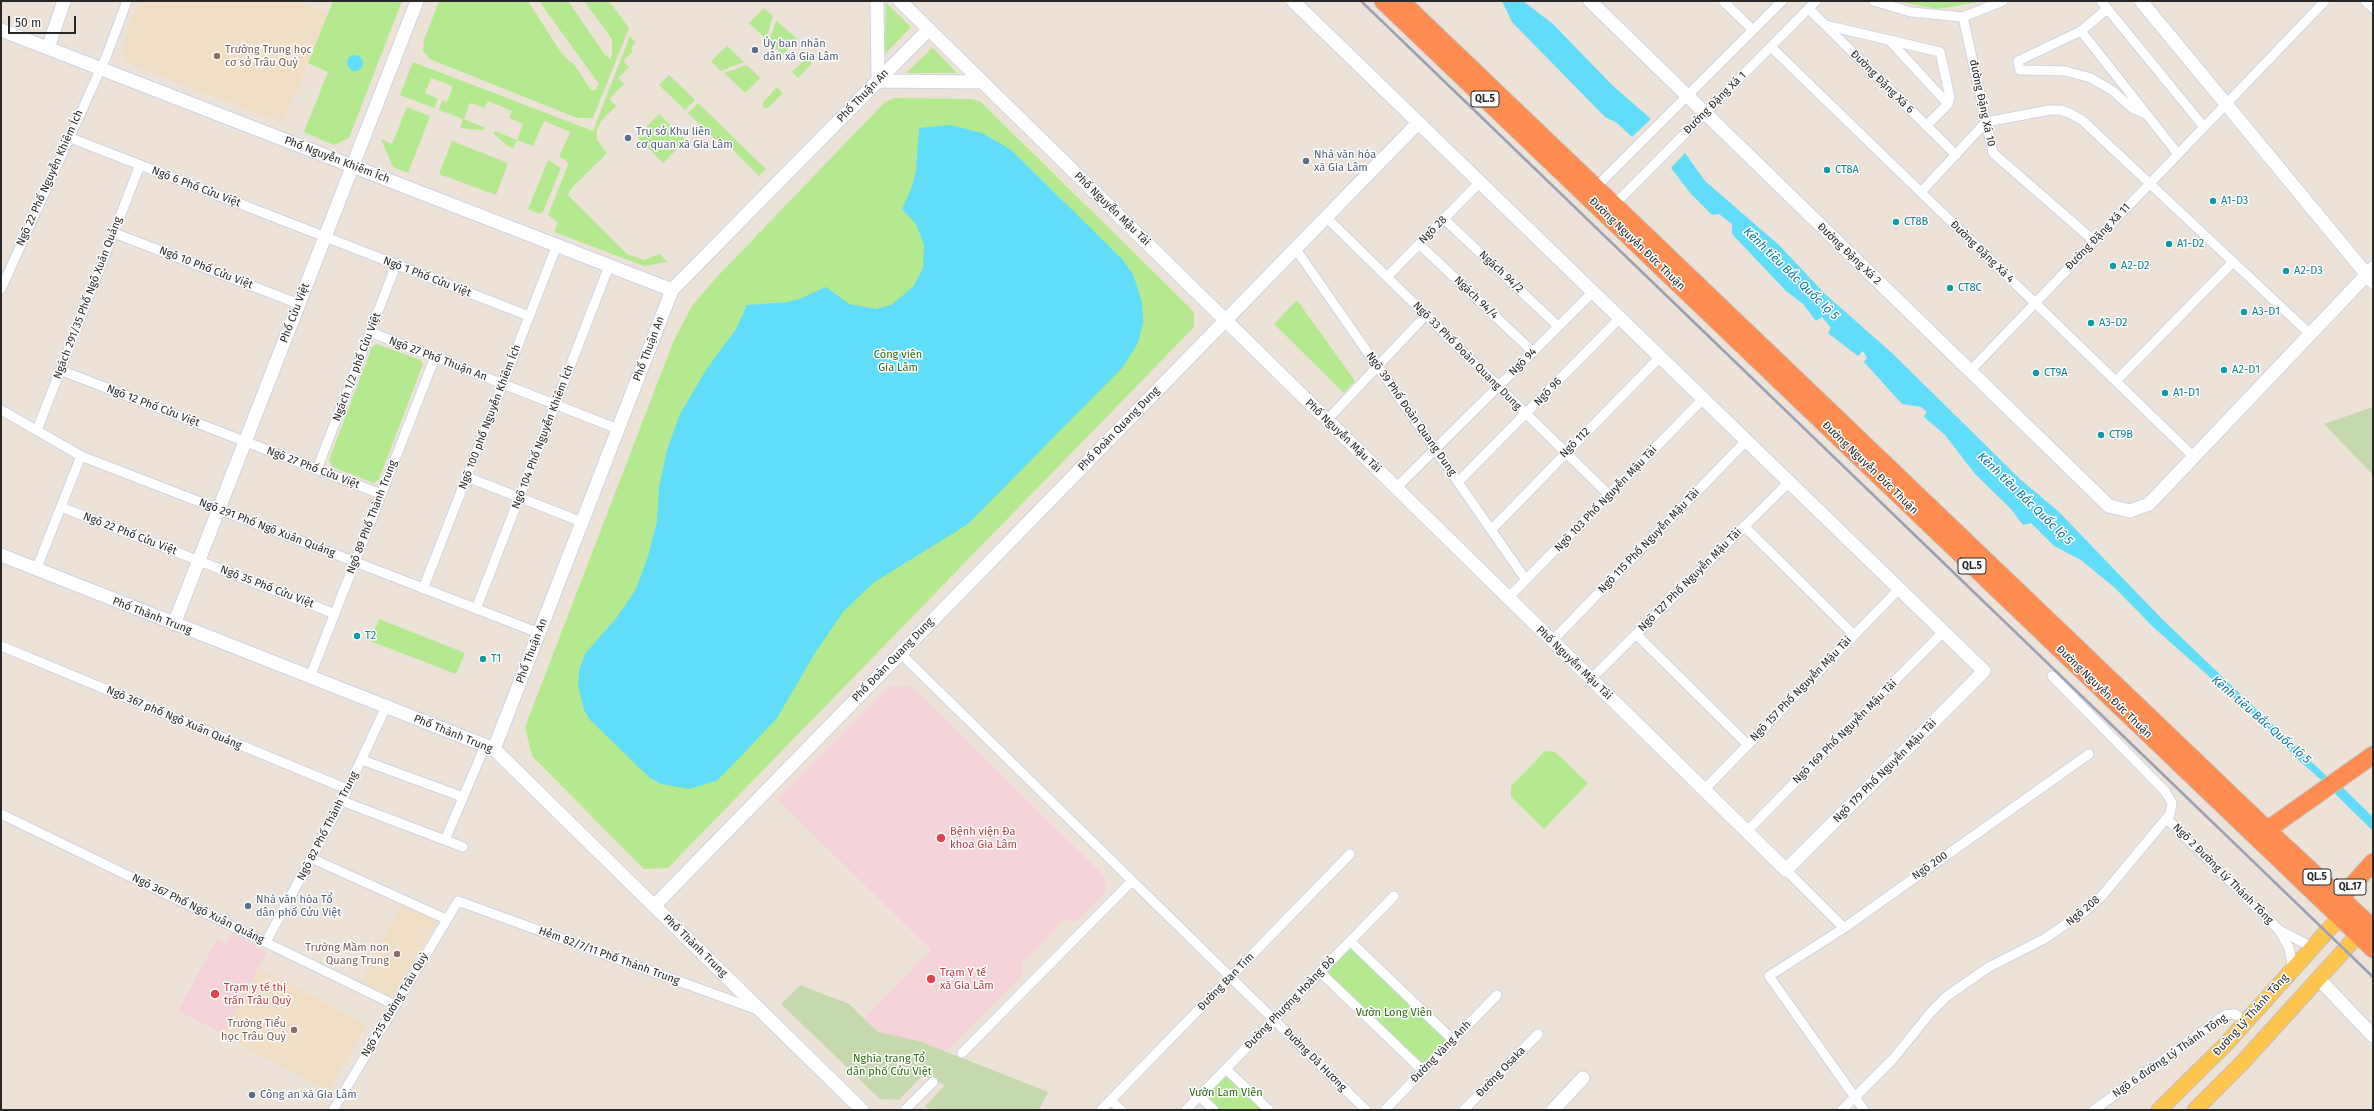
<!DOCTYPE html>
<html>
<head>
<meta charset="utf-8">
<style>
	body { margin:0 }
	#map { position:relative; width:2374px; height:1111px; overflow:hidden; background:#ece2d8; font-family:"Fira Sans",sans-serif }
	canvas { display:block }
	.frame { position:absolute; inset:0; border:2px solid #282828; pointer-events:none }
	.scale { position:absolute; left:8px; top:16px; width:68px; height:18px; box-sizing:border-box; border:2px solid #282828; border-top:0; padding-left:5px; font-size:12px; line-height:14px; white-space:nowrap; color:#282828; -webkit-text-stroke:3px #fff; paint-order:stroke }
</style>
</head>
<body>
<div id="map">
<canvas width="2374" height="1111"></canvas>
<div class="frame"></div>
<div class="scale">50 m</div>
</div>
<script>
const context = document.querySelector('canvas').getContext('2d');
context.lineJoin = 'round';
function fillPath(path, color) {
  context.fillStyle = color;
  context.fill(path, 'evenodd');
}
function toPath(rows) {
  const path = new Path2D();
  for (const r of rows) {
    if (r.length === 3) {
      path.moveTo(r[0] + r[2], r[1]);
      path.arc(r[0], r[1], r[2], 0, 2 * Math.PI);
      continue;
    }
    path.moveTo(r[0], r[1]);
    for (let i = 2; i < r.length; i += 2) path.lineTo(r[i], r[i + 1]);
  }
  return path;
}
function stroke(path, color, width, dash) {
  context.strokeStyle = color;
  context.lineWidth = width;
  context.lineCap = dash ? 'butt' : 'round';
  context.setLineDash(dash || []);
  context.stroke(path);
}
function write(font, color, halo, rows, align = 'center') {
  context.font = font + ' "Fira Sans",sans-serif';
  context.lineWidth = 3;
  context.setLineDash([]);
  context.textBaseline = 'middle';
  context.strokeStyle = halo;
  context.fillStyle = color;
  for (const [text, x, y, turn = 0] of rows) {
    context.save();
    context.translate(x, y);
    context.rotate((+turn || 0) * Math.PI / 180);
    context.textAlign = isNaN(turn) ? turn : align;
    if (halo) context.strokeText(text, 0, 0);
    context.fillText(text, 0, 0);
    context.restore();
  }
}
fillPath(toPath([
	[139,1,296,1,328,13,285,119,280,122,127,63,121,50],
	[403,903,436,919,437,922,391,999,360,984],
	[259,968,366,1025,329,1092,223,1034]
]), '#f0dfc6');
fillPath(toPath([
	[911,686,1105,877,1105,892,1076,922,1064,920,1021,964,1023,975,947,1051,918,1041,877,1032,864,1018,931,950,777,799,889,687],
	[232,933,267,952,223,1034,178,1011,217,939,226,944]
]), '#f4d4d9');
fillPath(toPath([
	[333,1,402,1,349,138,334,145,304,132,328,72,308,63],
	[439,1,528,1,560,51,569,61,573,63,591,90,596,90,599,84,539,1,568,1,605,55,610,59,612,55,612,39,584,1,609,1,629,28,593,118,577,118,430,59,423,51,424,40],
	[1895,1,1985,1,1938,9],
	[886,3,911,27,885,54],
	[764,8,773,16,766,39,749,23],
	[776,20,797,39,783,55,769,42],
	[630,36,636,43,631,48,633,51,623,61,629,67,618,78,624,84,609,99,616,106,602,120,597,129,597,140,607,153,570,190,568,195,627,254,644,260,660,254,667,262,644,266,554,232,558,222,548,215,568,165,566,160,559,157,570,132,544,121,533,146,517,140,513,148,506,145,494,134,495,131,517,140,523,124,509,118,512,111,488,101,485,108,470,103,464,119,485,128,484,130,467,129,460,127,463,119,439,110,442,100,447,102,453,86,431,78,425,93,438,99,434,108,400,95,413,62,593,131],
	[727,46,744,62,721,71,711,61],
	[932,48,935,50,957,73,906,73],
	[810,57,812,63,798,78,792,72,806,58],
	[747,65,760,78,745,93,724,73],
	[669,75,695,100,685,110,659,85],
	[777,87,783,93,768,108,763,108,763,102],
	[895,98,972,99,981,102,1194,312,1194,327,668,868,644,869,532,756,525,727,674,340,692,306,713,281,885,102],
	[698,103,766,169,759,176,728,145,725,148,688,113],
	[407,107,430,116,408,173,393,167,381,139,392,144],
	[659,114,686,140,663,163,637,137],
	[452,141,508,163,496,195,439,174],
	[548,160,561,168,543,212,539,214,528,209],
	[1297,300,1355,381,1344,393,1274,324],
	[377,344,420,360,423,364,379,479,374,483,333,467,329,460,372,347],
	[379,619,465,653,456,674,370,641],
	[1545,751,1555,752,1588,783,1544,829,1511,797,1511,786],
	[1350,941,1453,1040,1423,1071,1320,972],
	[1226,1069,1269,1110,1214,1110,1199,1096]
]), '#b5e98f');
fillPath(toPath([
	[2373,407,2373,475,2324,424],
	[800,985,849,1004,878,1032,919,1041,1048,1092,1039,1110,933,1110,925,1107,945,1085,922,1076,899,1100,880,1099,781,1004]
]), '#c6d8ae');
fillPath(toPath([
	[1502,1,1523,1,1553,24,1612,85,1651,119,1632,137,1617,123,1605,117,1512,22],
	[355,63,8],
	[950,125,982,133,1010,149,1121,258,1133,274,1142,302,1143,323,1138,343,1122,368,968,524,873,583,843,612,815,653,777,718,725,773,716,781,689,789,661,784,650,778,590,720,584,710,578,685,579,671,585,654,617,617,636,589,648,556,657,521,659,487,667,450,680,414,706,370,736,329,747,305,788,302,802,298,826,287,849,304,876,309,891,305,913,287,923,268,924,245,916,224,902,209,912,187,916,171,919,128],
	[1685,153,1705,181,1779,245,1825,294,1892,353,2021,480,2058,511,2162,619,2339,788,2328,786,2295,757,2271,731,2153,627,2115,588,2081,560,2054,546,2031,523,2023,525,2011,509,1975,474,1945,435,1924,417,1927,412,1921,407,1902,404,1864,362,1867,358,1863,351,1858,356,1828,333,1831,328,1822,317,1816,321,1803,304,1786,291,1732,234,1732,224,1719,214,1712,215,1691,194,1671,168]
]), '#61ddf9');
stroke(toPath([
	[2329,781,2373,824]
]), '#61ddf9', 10);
const street = toPath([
	[1723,1,1753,30],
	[1874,1,1911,12,1963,17,2003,1],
	[2101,1,2204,127],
	[2365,1,2373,8],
	[1809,9,1956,155],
	[1963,17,1993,153,2094,241],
	[1825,25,1940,52,1950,97,1948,104,1889,40],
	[2081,31,2107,9],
	[1771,47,2194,457],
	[2146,114,2132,108,2113,91,2091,78,2065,71,2020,70,2018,61,2081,31,2178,154],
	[1926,126,1948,104],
	[68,137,529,316],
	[1596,187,1782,1],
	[1921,192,1986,122,2050,110,2061,110,2071,114,2082,120,2310,334],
	[1614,205,1816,1],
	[1326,217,1609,495],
	[1444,219,1558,326],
	[114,233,299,304],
	[1419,244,1533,352],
	[1295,248,1526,580],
	[1387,277,1480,182],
	[1,289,106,57,127,1],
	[370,332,618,429],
	[60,370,381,494],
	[1970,371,2325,1],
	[2116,381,2233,262],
	[1,410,81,456,539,633],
	[1327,420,1426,315],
	[37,430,140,165],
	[317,469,396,265],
	[467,477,582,522],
	[1458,482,1620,318],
	[1396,488,1593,292],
	[61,507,335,614],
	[1744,526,1854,635],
	[1491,530,1660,357],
	[36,570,81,456],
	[423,589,557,245],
	[1508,598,1703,399],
	[476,609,609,266],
	[1636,634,1748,745],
	[1552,641,1746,441],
	[1,646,347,789],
	[900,653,1366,1110],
	[310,677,435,357],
	[1591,679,1789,482],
	[362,760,463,797],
	[1704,790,1899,589],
	[342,801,463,847],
	[1,814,395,1005],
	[2167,819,2279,930,2289,948,2293,969],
	[1746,832,1943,632],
	[445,840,485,746],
	[311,858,446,919],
	[1786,870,1844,928],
	[2279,930,2312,947],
	[1350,941,1453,1040],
	[266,942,342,801,386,707],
	[1320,972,1423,1071],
	[962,1053,1132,881],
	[1226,1069,1269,1110],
	[1199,1096,1214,1110],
	[1111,1100,1121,1110],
	[333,1110,458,901,758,1010],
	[905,1110,933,1082],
	[1101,1110,1350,854],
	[1186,1110,1394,896],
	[1385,1110,1497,995],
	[1464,1110,1538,1034],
	[1842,1110,1893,1059,1931,1012,1947,996,1989,967,2044,939,2084,912,2101,897,2170,814,2172,803,2165,791,2052,676],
	[1864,1110,1769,976,1844,928,2089,754],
	[2094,1110,2225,1015,2235,1014,2247,1022]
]);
const secondary = toPath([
	[877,1,878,81],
	[900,1,1786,870,1984,671,1293,1],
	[1590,1,2109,506,2130,511,2149,504,2373,268],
	[2141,1,2373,282],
	[1,30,672,290],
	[48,48,64,1],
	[878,81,982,82],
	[1,555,494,749,862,1110],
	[174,624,417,1],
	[494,749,672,290,929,29],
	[654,906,1418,123],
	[2318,978,2373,1036],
	[1553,1110,1583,1078]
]);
const primary = toPath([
	[2159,1110,2225,1045,2339,918],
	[2195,1110,2242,1063,2358,935]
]);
const highway = toPath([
	[1383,1,2373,949],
	[1405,5,2277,839,2373,928],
	[2267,830,2373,755],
	[2340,910,2340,899,2373,862]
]);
stroke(street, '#ced4e3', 11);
stroke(secondary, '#ced4e3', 15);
stroke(primary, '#c3c3c3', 17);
stroke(highway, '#c3c3c3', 19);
stroke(street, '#fff', 9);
stroke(secondary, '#fff', 13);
stroke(primary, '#fdc54d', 15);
stroke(highway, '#ff8d51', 17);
stroke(toPath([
	[1361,1,2373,977]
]), '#9ba1b5', 2.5);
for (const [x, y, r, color] of [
	[755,50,4,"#5c6f8a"],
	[217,56,4,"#8d6e63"],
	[628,138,4,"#5c6f8a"],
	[1306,161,4,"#5c6f8a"],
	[1827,170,4,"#0f9aa8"],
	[2213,201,4,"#0f9aa8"],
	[1896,222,4,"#0f9aa8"],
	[2169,244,4,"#0f9aa8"],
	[2113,266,4,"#0f9aa8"],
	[2286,271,4,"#0f9aa8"],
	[1950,288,4,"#0f9aa8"],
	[2244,312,4,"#0f9aa8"],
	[2091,323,4,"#0f9aa8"],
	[2224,370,4,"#0f9aa8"],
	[2036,373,4,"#0f9aa8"],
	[2165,393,4,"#0f9aa8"],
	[2101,435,4,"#0f9aa8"],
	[357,636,4,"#0f9aa8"],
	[483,659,4,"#0f9aa8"],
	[941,838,5,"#e0444e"],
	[248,906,4,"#5c6f8a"],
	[397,954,4,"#8d6e63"],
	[931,979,5,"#e0444e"],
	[215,994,5,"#e0444e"],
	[294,1030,4,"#8d6e63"],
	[252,1095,4,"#5c6f8a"]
]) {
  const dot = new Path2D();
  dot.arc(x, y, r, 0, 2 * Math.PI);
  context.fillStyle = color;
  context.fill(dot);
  stroke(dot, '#fff', 1.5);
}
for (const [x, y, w] of [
	[1485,99,28],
	[1972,566,28],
	[2317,877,28],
	[2350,887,32]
]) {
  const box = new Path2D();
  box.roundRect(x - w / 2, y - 8, w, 16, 3);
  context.fillStyle = '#fff';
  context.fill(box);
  stroke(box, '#282828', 1);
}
write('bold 10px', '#282828', null, [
	["QL.5",1485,99],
	["QL.5",1972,566],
	["QL.5",2317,877],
	["QL.17",2350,887]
]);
write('11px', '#4e5e75', '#fff', [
	["Ủy ban nhân",763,44],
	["dân xã Gia Lâm",763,57],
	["Trụ sở Khu liên",636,132],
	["cơ quan xã Gia Lâm",636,145],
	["Nhà văn hóa",1314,155],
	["xã Gia Lâm",1314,168],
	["Nhà văn hóa Tổ",256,900],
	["dân phố Cửu Việt",256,913],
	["Công an xã Gia Lâm",260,1095]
], 'left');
write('11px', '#785e54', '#fff', [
	["Trường Trung học",225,50,"left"],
	["cơ sở Trâu Quỳ",225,63,"left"],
	["Trường Mầm non",389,948],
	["Quang Trung",389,961],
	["Trường Tiểu",286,1024],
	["học Trâu Quỳ",286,1037]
], 'right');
write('11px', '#282828', '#fff', [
	["Đường Đặng Xá 6",1882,82,45],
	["Phố Thuận An",863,96,-46],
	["Đường Đặng Xá 1",1715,103,-45],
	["đường Đặng Xá 10",1982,103,78],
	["Phố Nguyễn Khiêm Ích",337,160,21],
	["Ngõ 22 Phố Nguyễn Khiêm Ích",50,178,-66],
	["Ngõ 6 Phố Cửu Việt",196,187,21],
	["Phố Nguyễn Mậu Tài",1112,209,44],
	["Ngõ 28",1433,230,-45],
	["Đường Đặng Xá 11",2098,237,-46],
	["Đường Nguyễn Đức Thuận",1637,244,44],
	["Đường Đặng Xá 4",1982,252,44],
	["Đường Đặng Xá 2",1849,254,44],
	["Ngõ 10 Phố Cửu Việt",206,268,21],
	["Ngách 94/2",1501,272,43],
	["Ngõ 1 Phố Cửu Việt",427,277,21],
	["Ngách 291/35 Phố Ngô Xuân Quảng",88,298,-69],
	["Ngách 94/4",1476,298,44],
	["Phố Cửu Việt",295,313,-69],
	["Phố Thuận An",649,349,-69],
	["Ngõ 33 Phố Đoàn Quang Dung",1467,356,45],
	["Ngõ 27 Phố Thuận An",438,359,21],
	["Ngõ 94",1523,362,-45],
	["Ngách 1/2 phố Cửu Việt",357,367,-69],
	["Ngõ 96",1548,392,-46],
	["Ngõ 12 Phố Cửu Việt",153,406,21],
	["Ngõ 39 Phố Đoàn Quang Dung",1411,414,55],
	["Ngõ 100 phố Nguyễn Khiêm Ích",490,417,-69],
	["Phố Đoàn Quang Dung",1119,429,-46],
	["Phố Nguyễn Mậu Tài",1343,436,44],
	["Ngõ 104 Phố Nguyễn Khiêm Ích",543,437,-69],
	["Ngõ 112",1575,443,-45],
	["Ngõ 27 Phố Cửu Việt",313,468,21],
	["Đường Nguyễn Đức Thuận",1870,468,44],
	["Ngõ 103 Phố Nguyễn Mậu Tài",1606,499,-46],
	["Ngõ 89 Phố Thành Trung",372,517,-69],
	["Ngõ 291 Phố Ngô Xuân Quảng",267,528,21],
	["Ngõ 22 Phố Cửu Việt",130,534,21],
	["Ngõ 115 Phố Nguyễn Mậu Tài",1649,541,-46],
	["Ngõ 127 Phố Nguyễn Mậu Tài",1690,580,-45],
	["Ngõ 35 Phố Cửu Việt",267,587,21],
	["Phố Thành Trung",152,616,21],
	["Phố Thuận An",532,651,-69],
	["Phố Đoàn Quang Dung",893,660,-46],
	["Phố Nguyễn Mậu Tài",1574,663,44],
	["Ngõ 157 Phố Nguyễn Mậu Tài",1801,689,-46],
	["Đường Nguyễn Đức Thuận",2104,692,44],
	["Ngõ 367 phố Ngô Xuân Quảng",174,718,23],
	["Ngõ 169 Phố Nguyễn Mậu Tài",1845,732,-45],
	["Phố Thành Trung",453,734,22],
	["Ngõ 179 Phố Nguyễn Mậu Tài",1885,771,-45],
	["Ngõ 82 Phố Thành Trung",328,826,-63],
	["Ngõ 200",1930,866,-35],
	["Ngõ 2 Đường Lý Thánh Tông",2223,874,45],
	["Ngõ 367 Phố Ngô Xuân Quảng",198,909,26],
	["Ngõ 208",2083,911,-40],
	["Phố Thành Trung",695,946,44],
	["Hẻm 82/7/11 Phố Thành Trung",609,956,20],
	["Đường Ban Tím",1226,982,-46],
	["Đường Phượng Hoàng Đỏ",1290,1003,-46],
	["Ngõ 215 đường Trâu Quỳ",395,1005,-59],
	["Đường Lý Thánh Tông",2251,1015,-48],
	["Đường Vàng Anh",1441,1052,-46],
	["Ngõ 6 đường Lý Thánh Tông",2170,1056,-35],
	["Đường Dã Hương",1315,1060,45],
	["Đường Osaka",1501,1072,-46]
]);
write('11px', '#0d838f', '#fff', [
	["CT8A",1835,170],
	["A1-D3",2221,201],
	["CT8B",1904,222],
	["A1-D2",2177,244],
	["A2-D2",2121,266],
	["A2-D3",2294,271],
	["CT8C",1958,288],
	["A3-D1",2252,312],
	["A3-D2",2099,323],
	["A2-D1",2232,370],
	["CT9A",2044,373],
	["A1-D1",2173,393],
	["CT9B",2109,435],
	["T2",365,636],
	["T1",491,659]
], 'left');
write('11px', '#2d6b13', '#fff', [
	["Công viên",898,355],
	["Gia Lâm",898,368],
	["Vườn Long Viên",1394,1013],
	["Nghĩa trang Tổ",889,1059],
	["dân phố Cửu Việt",889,1072],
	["Vườn Lam Viên",1226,1093]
]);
write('11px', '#be3a42', '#fff', [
	["Bệnh viện Đa",950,832],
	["khoa Gia Lâm",950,845],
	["Trạm Y tế",940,973],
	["xã Gia Lâm",940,986],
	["Trạm y tế thị",224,988],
	["trấn Trâu Quỳ",224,1001]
], 'left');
write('italic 12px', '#0279a3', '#fff', [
	["Kênh tiêu Bắc Quốc lộ 5",1791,274,44],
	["Kênh tiêu Bắc Quốc lộ 5",2025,499,44],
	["Kênh tiêu Bắc Quốc lộ 5",2261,720,41]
]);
</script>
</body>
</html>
